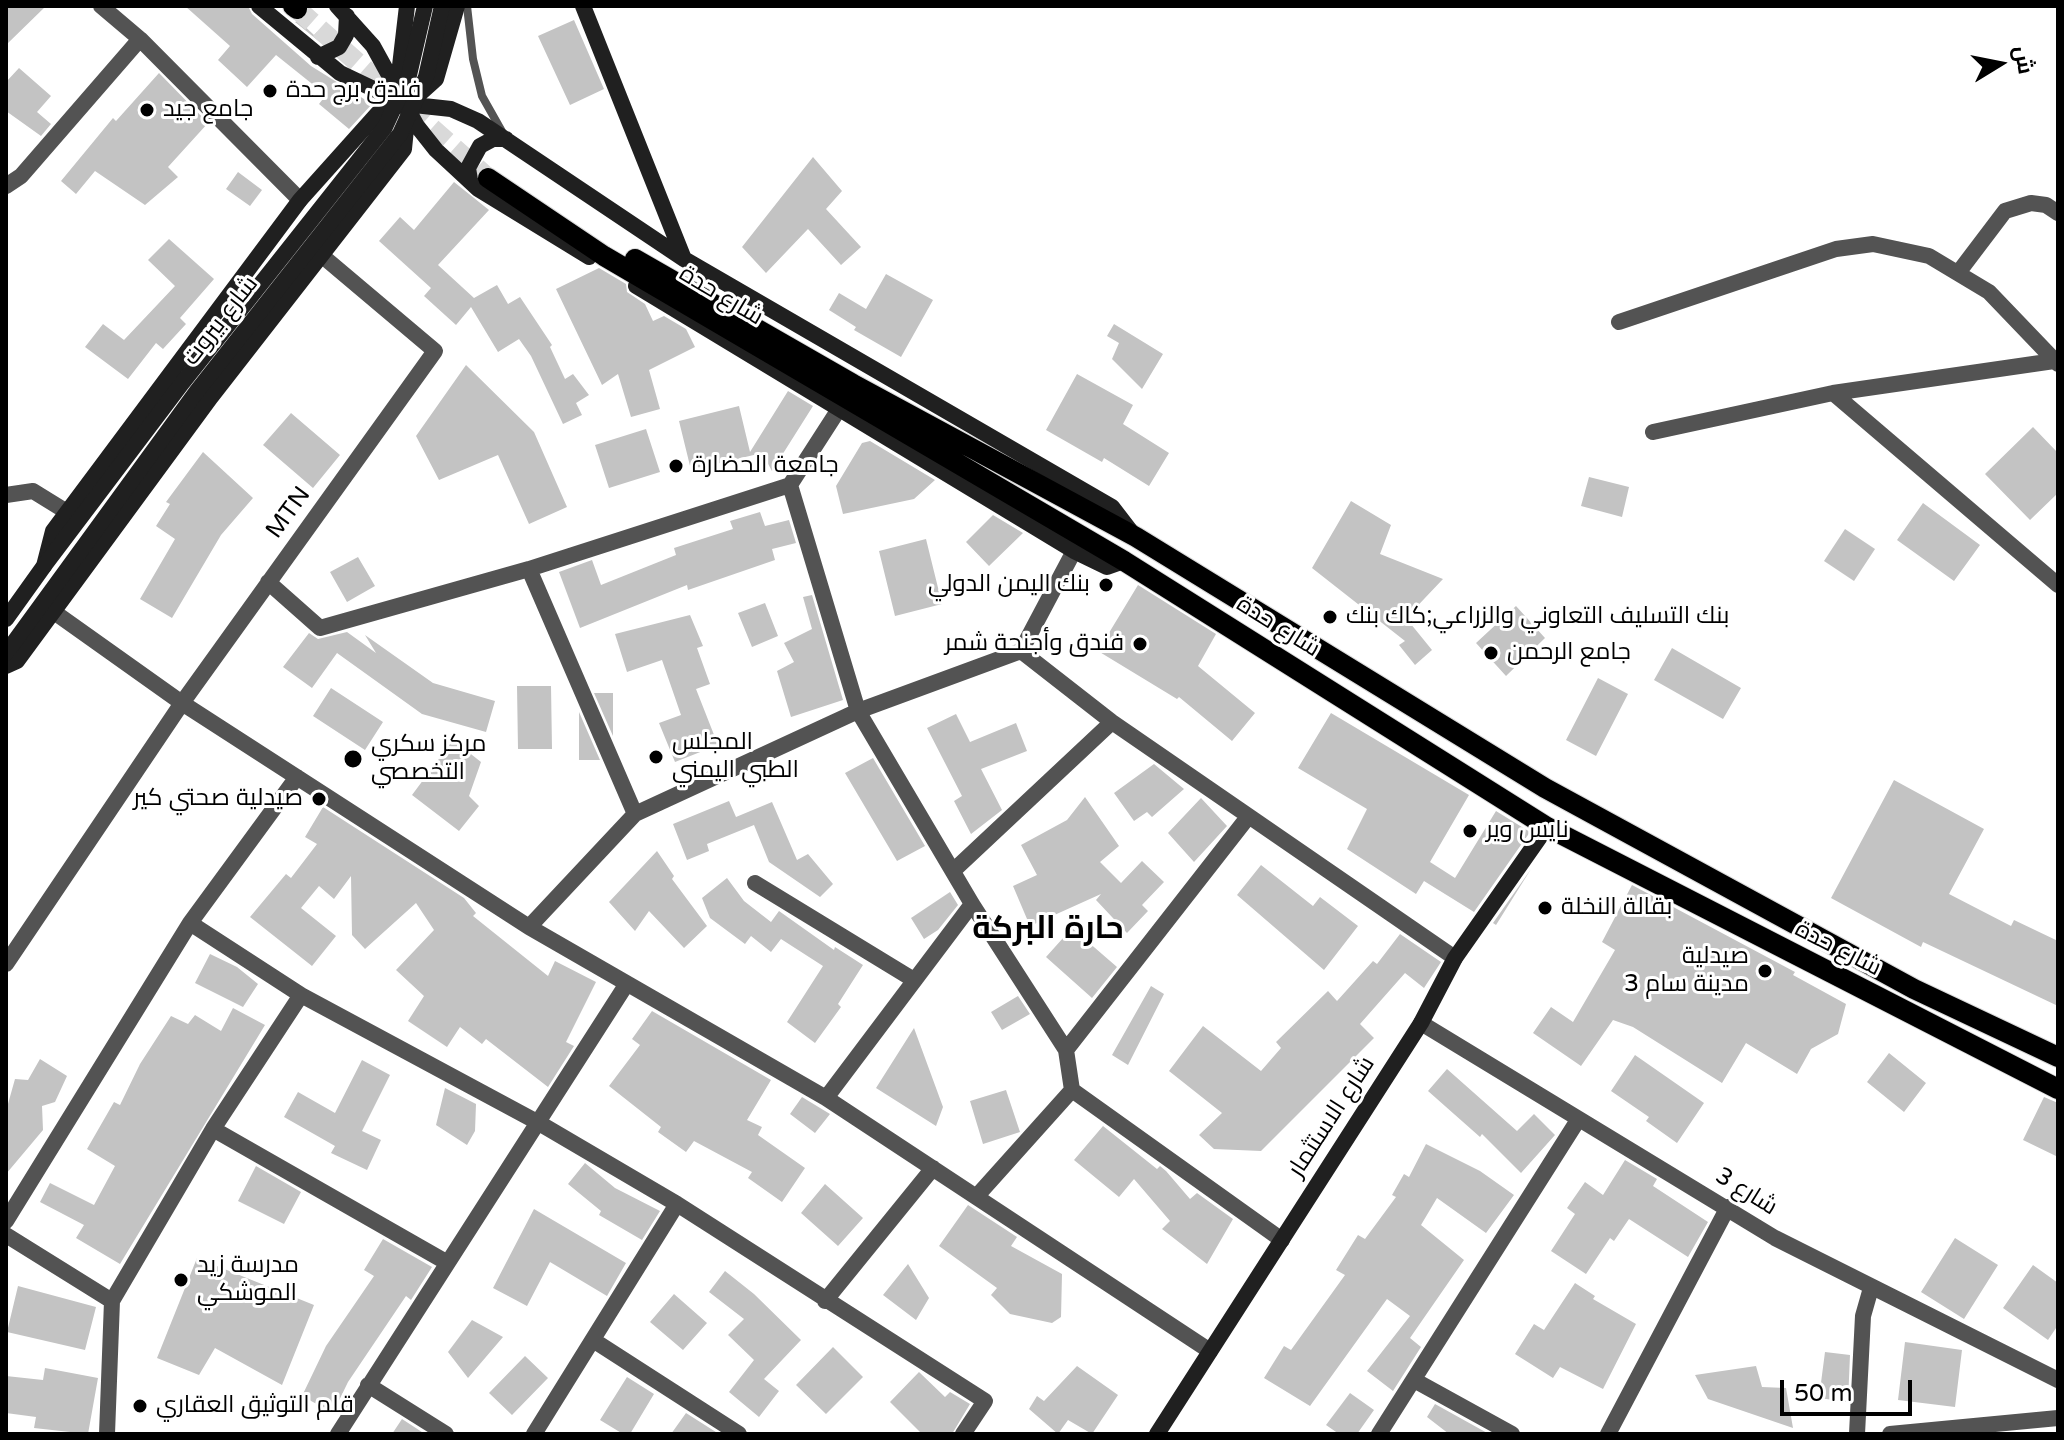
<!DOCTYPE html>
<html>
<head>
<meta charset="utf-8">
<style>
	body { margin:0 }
	#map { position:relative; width:2064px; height:1440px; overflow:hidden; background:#fff; font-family:"Varela Round",Cairo,sans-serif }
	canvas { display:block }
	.frame { position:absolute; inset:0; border:8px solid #000; pointer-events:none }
	.north { position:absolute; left:1960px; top:24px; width:80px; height:80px; -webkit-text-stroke:6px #fff; paint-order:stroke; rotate:80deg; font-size:22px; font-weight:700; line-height:32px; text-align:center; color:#000 }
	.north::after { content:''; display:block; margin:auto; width:28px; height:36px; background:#000; clip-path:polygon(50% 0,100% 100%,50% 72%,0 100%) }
	.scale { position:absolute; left:1780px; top:1380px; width:132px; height:36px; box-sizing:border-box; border:4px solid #000; border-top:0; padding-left:10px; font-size:24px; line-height:28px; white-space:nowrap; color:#000; -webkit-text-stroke:6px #fff; paint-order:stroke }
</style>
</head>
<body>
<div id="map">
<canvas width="2064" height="1440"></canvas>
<div class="frame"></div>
<div class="north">ش</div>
<div class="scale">50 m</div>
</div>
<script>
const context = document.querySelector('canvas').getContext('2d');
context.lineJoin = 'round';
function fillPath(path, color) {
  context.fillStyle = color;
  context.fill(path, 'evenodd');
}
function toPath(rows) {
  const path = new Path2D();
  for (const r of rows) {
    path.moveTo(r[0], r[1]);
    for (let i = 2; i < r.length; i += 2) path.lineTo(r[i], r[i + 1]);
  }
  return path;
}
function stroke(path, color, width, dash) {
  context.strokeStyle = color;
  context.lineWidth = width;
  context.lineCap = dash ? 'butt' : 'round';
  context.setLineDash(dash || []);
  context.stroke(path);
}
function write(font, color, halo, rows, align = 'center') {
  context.font = font + ' "Varela Round",Cairo,sans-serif';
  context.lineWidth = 6;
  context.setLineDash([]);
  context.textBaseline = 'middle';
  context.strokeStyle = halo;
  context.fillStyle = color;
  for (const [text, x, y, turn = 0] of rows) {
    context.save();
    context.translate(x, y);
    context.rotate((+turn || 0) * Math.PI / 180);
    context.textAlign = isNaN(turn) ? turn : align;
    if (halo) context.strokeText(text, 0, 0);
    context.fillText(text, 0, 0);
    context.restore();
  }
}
fillPath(toPath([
	[6,6,46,6,6,45],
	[185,6,248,6,252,14,311,66,372,104,349,129,319,104,326,95,276,55,247,87,218,60,230,46],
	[574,20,604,89,570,105,538,36],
	[299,21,314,35,317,32,327,40,321,43,295,22],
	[19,68,51,96,37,112,51,124,41,136,6,111,6,82],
	[159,73,208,123,168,167,178,177,145,205,95,171,76,194,61,181,113,118,116,121],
	[813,157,842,191,826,209,861,247,841,265,808,229,766,273,742,247],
	[238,172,262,190,250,206,226,189],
	[454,182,489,210,438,265,474,298,497,285,508,304,520,297,552,345,550,347,565,379,573,374,589,395,576,403,582,415,563,424,531,356,519,339,498,352,471,307,456,325,424,296,431,288,379,241,400,217,414,230],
	[169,239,214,279,180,318,186,324,163,349,156,343,128,379,85,347,103,324,124,340,175,286,148,260],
	[599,268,626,284,627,292,645,304,653,321,664,316,686,329,695,347,649,370,660,409,631,417,618,374,602,385,556,289],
	[886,274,933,300,901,357,854,330,856,327,829,310,839,293,866,309],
	[1114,324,1163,354,1142,389,1112,359,1119,343,1107,336],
	[466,365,534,432,567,507,529,524,498,455,439,480,416,436],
	[1077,374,1133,405,1123,424,1169,453,1149,486,1104,458,1102,462,1046,430],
	[788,391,813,406,772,471,762,453,691,470,679,421,739,406,750,452],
	[291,413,340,455,313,488,263,445],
	[2033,427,2058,453,2058,493,2030,520,1985,474],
	[646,429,660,472,609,488,595,445],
	[870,441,935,480,914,499,843,514,836,486,862,443],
	[203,452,253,498,221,535,172,618,140,599,175,539,156,526,170,504,166,502],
	[1589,477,1629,487,1622,517,1581,506],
	[1351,501,1391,525,1380,554,1443,579,1406,618,1432,650,1415,665,1399,645,1405,641,1312,568],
	[1923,503,1980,545,1954,581,1897,540],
	[760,512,765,526,789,520,796,543,772,549,775,560,688,590,687,585,580,628,559,572,592,560,601,585,676,555,674,548,733,529,730,521],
	[993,515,1023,533,989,566,966,542],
	[1845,529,1875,549,1854,581,1824,561],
	[926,539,942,604,895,616,879,551],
	[358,557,375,586,347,602,330,572],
	[1138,585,1216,634,1198,666,1255,713,1232,741,1179,697,1177,699,1098,651],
	[812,595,843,700,791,717,777,671,794,662,784,643,812,629,803,597],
	[765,603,778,636,752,647,738,613],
	[1516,606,1545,638,1506,676,1476,643],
	[690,615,703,646,697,648,710,684,696,689,718,745,675,762,659,723,681,715,662,660,627,672,615,634],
	[347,632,376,653,365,635,433,683,495,701,486,732,422,714,337,653,312,688,283,667,309,633,318,639],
	[1672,648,1741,688,1723,719,1654,680],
	[1598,678,1628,694,1596,756,1566,740],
	[517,686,551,686,552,749,518,749],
	[331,688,383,722,365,750,313,716],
	[594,693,613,693,613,736],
	[579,712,600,760,579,760],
	[1331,713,1469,795,1430,862,1455,878,1496,811,1530,832,1474,912,1424,881,1416,894,1347,849,1367,809,1298,768],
	[956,714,970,742,1016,723,1027,751,981,769,1002,810,971,834,954,801,962,796,927,728],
	[453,740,481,762,469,796,479,806,459,831,412,795],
	[873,758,925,846,897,861,845,773],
	[1154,764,1184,789,1152,817,1147,812,1134,821,1114,793],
	[1894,780,1984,829,1949,894,2011,926,2014,920,2058,941,2058,1006,1923,942,1921,947,1831,898],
	[1085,797,1119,846,1100,862,1121,883,1142,861,1164,882,1142,905,1148,911,1127,933,1096,900,1101,894,1030,926,1013,886,1037,875,1021,845,1067,820],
	[1201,798,1227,826,1194,862,1168,833],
	[729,801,736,817,772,802,797,860,808,854,833,884,820,897,769,862,754,825,707,844,709,851,687,860,673,824],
	[323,807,464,898,476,913,473,916,548,976,555,961,596,982,566,1042,574,1046,548,1087,486,1039,482,1044,460,1027,447,1047,408,1021,424,996,396,970,434,930,416,903,365,949,352,935,351,876,334,899,319,886,301,908,336,936,312,966,250,917,286,874,291,878,317,844,305,837],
	[657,851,674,876,672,879,707,926,684,948,649,911,635,931,609,902],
	[1261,865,1313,906,1320,897,1358,926,1324,970,1237,895],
	[1531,869,1496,925,1493,923],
	[727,878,744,901,771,922,779,911,834,950,835,947,863,965,838,1004,841,1007,815,1043,787,1022,823,966,781,939,771,952,751,936,745,944,710,918,702,898],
	[1632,885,1795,972,1793,975,1846,1004,1838,1034,1811,1049,1797,1074,1746,1043,1722,1083,1633,1027,1613,1020,1581,1066,1533,1033,1551,1007,1573,1022,1615,950,1602,942],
	[950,892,958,905,938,930,924,939,911,918],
	[1072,928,1117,967,1092,998,1046,957],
	[1400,934,1441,962,1424,988,1405,973,1360,1024,1374,1038,1261,1151,1214,1149,1199,1135,1222,1113,1169,1071,1203,1026,1261,1071,1281,1048,1276,1042,1328,991,1337,1001,1373,961,1377,964],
	[210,954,237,967,258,984,243,1007,195,983],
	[1151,986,1164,994,1128,1065,1112,1055],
	[1018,996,1030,1014,1002,1030,991,1012],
	[233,1008,265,1025,120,1264,76,1238,84,1225,40,1202,50,1183,94,1205,115,1166,87,1149,114,1102,120,1105,140,1064,171,1016,188,1024,195,1015,221,1031],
	[652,1011,771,1080,747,1120,762,1127,758,1135,805,1168,782,1202,748,1178,752,1172,694,1141,686,1152,658,1132,661,1127,609,1086,640,1045,632,1039],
	[914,1028,943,1107,936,1126,876,1088],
	[1889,1053,1926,1083,1904,1112,1867,1082],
	[1635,1055,1704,1103,1677,1143,1646,1121,1649,1117,1611,1091],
	[40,1059,67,1076,55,1102,42,1106,43,1130,6,1174,6,1111,15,1079,28,1080],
	[362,1060,390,1075,362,1131,381,1140,367,1170,331,1153,335,1146,284,1117,298,1092,335,1113],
	[1447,1069,1517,1131,1534,1114,1555,1135,1521,1173,1482,1134,1480,1137,1428,1091],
	[445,1088,476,1104,475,1131,467,1145,436,1125],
	[1006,1090,1020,1132,983,1144,970,1101],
	[802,1097,830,1114,815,1133,790,1114],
	[2044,1097,2058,1103,2058,1157,2023,1140],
	[1103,1126,1157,1169,1160,1166,1166,1171,1190,1199,1197,1193,1233,1219,1207,1264,1162,1229,1170,1221,1134,1179,1119,1197,1074,1160],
	[1426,1144,1480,1171,1514,1195,1486,1233,1437,1198,1421,1225,1464,1260,1410,1338,1421,1347,1393,1391,1367,1371,1410,1316,1387,1299,1310,1406,1264,1378,1284,1346,1291,1350,1345,1275,1336,1270,1358,1235,1365,1239,1396,1197,1392,1195,1404,1174,1409,1177],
	[1625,1160,1657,1179,1653,1186,1708,1222,1688,1257,1629,1219,1614,1241,1610,1238,1586,1274,1551,1251,1575,1214,1567,1208,1585,1182,1603,1195],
	[585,1163,615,1188,660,1211,642,1240,599,1215,601,1211,568,1184],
	[256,1166,301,1192,284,1224,238,1201],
	[825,1184,863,1218,838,1246,801,1213],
	[968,1205,1017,1237,1011,1246,1062,1274,1061,1317,1052,1323,1010,1314,991,1295,997,1288,939,1246],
	[534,1209,626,1263,607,1296,550,1262,527,1306,493,1288],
	[1955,1238,1998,1265,1964,1319,1921,1292],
	[383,1239,432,1267,411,1300,406,1296,348,1382,333,1413,302,1396,326,1346,374,1276,364,1270],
	[197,1258,314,1305,282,1385,215,1348,199,1375,157,1358],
	[908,1264,929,1298,916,1320,883,1295],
	[2033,1265,2058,1283,2058,1325,2048,1340,2003,1308],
	[725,1271,754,1294,801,1340,764,1379,779,1391,759,1417,729,1392,754,1360,728,1335,744,1319,709,1292],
	[1575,1283,1595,1296,1593,1299,1636,1324,1603,1389,1560,1367,1553,1378,1515,1354,1534,1324,1544,1330],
	[18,1286,96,1307,85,1350,7,1332],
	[674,1294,707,1323,683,1350,650,1322],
	[472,1320,503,1337,468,1378,448,1352],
	[1905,1342,1962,1350,1955,1407,1898,1400],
	[833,1347,863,1377,826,1414,796,1385],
	[1825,1352,1850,1355,1848,1402,1819,1398],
	[525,1356,548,1378,512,1415,489,1393],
	[1077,1366,1118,1395,1092,1434,1068,1420,1058,1434,1029,1409,1037,1396,1044,1401],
	[1756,1366,1762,1387,1786,1388,1793,1428,1708,1399,1695,1375],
	[45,1368,98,1378,88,1434,34,1428,36,1417,6,1413,6,1376,43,1380],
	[919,1372,945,1397,950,1392,970,1404,952,1434,922,1434,890,1402],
	[627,1377,654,1394,630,1434,623,1434,600,1420],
	[1350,1393,1374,1410,1357,1434,1339,1434,1326,1425],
	[1435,1404,1489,1434,1449,1434,1427,1417],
	[686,1413,719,1434,671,1434],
	[402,1419,425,1434,392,1434]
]), '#c3c3c3');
stroke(toPath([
	[297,9,488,178]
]), '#d9d9d9', 20, [20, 10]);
const primary = toPath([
	[293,6,297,9],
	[488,178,604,256,1124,561,1547,827,2058,1089],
	[635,259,853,384,1136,537,1545,788,1914,989,2058,1057]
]);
stroke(primary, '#dbdbdb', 22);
stroke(toPath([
	[467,6,473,59,482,96,504,135]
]), '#535353', 8);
stroke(toPath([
	[101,6,140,39,300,200],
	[6,186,21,176,140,39],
	[1958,273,2005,211,2031,203,2046,205,2058,213],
	[1619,322,1836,249,1873,244,1929,256,1989,292,2058,364],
	[1833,393,2058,585],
	[1653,432,1833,393,2054,361],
	[790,485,858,711,972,904,1066,1050,1072,1090,1282,1240],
	[6,495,33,491,67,512],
	[529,569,635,814],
	[268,582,320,628,529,569,790,485,839,409],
	[54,612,182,703,529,927,826,1098,1210,1351],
	[1021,651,1112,722,1455,958],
	[953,871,1112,722],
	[755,883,914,980],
	[190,923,301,995,539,1123,677,1204,985,1401,963,1434],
	[529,927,635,814,858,711,1021,651,1074,551],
	[6,964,182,703,435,351,320,254],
	[1421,1023,1775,1238,2058,1380],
	[1066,1050,1248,817],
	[826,1098,972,904],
	[213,1129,446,1262],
	[976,1197,1072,1090],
	[6,1221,190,923,297,777],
	[6,1235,112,1301],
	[825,1301,933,1168],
	[593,1340,739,1434],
	[1414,1380,1512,1434],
	[368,1385,446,1434],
	[107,1434,112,1301,213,1129,301,995],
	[338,1434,626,985],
	[534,1434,677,1204],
	[1379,1434,1578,1120],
	[1608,1434,1728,1207],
	[1857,1434,1863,1316,1871,1288],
	[1890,1434,2058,1418]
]), '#535353', 16);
stroke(toPath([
	[259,6,340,73,405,104],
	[337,6,373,46,417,126,436,150,478,189,589,257],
	[583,6,684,259],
	[318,57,339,47,346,35,347,16],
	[403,92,400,66,407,6],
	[416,97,436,79,457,6],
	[470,180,468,168,480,146,493,139,506,139],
	[636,286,1074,551,1107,567,1124,561],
	[6,619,44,566,53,531,300,200,378,113,405,104,451,109,478,121,684,259,1112,507,1132,533],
	[6,666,17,661,211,397,404,149,407,119],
	[1157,1434,1421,1023,1455,958,1547,827]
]), '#202020', 16);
stroke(primary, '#000', 20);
stroke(toPath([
	[44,566,183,382,385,127,409,75,425,6],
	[6,653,197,391,400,134,426,77,442,6]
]), '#202020', 16);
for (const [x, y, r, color] of [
	[270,91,8,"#000"],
	[147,110,8,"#000"],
	[676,466,8,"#000"],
	[1106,585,8,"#000"],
	[1330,617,8,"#000"],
	[1140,644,8,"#000"],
	[1491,653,8,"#000"],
	[656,757,8,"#000"],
	[353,759,10,"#000"],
	[319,799,8,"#000"],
	[1470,831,8,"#000"],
	[1545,908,8,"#000"],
	[1765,971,8,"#000"],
	[181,1280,8,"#000"],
	[140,1406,8,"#000"]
]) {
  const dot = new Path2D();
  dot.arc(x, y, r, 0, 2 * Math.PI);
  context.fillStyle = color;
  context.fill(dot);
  stroke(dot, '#fff', 3);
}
write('24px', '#000', '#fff', [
	["فندق برج حدة",286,91],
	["جامع جيد",163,110],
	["جامعة الحضارة",692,466],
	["بنك اليمن الدولي",1090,585,"right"],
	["بنك التسليف التعاوني والزراعي;كاك بنك",1346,617],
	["فندق وأجنحة شمر",1124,644,"right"],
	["جامع الرحمن",1507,653],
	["المجلس",672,743],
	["الطبي اليمني",672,771],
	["مركز سكري",371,745],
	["التخصصي",371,773],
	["صيدلية صحتي كير",303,799,"right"],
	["نايس وير",1486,831],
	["بقالة النخلة",1561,908],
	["صيدلية",1749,957,"right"],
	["مدينة سام 3",1749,985,"right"],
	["مدرسة زيد",197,1266],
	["الموشكي",197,1294],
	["قلم التوثيق العقاري",156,1406]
], 'left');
write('24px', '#000', '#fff', [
	["شارع حدة",721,296,31],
	["شارع بيروت",221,321,-52],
	["MTN",289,513,-54],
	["شارع حدة",1278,627,32],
	["شارع حدة",1838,949,27],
	["شارع الاستثمار",1332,1117,-57],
	["شارع 3",1746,1192,32]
]);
write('bold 32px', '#000', '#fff', [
	["حارة البركة",1048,930]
]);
</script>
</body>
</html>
